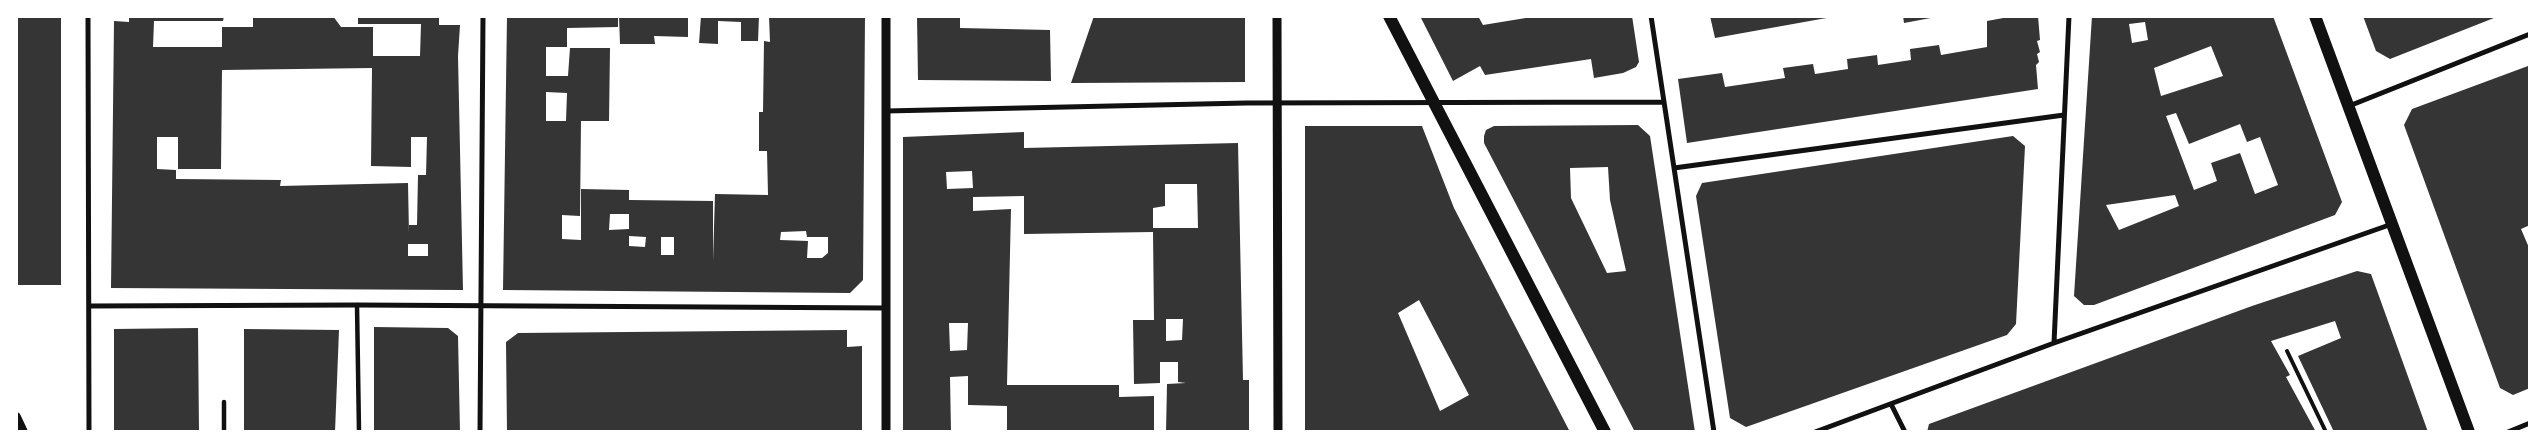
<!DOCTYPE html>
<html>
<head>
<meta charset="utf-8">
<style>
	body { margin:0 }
	#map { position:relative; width:2546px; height:448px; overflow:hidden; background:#fff; font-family:Spectral,serif }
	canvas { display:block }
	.frame { position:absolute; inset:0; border:18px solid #fff; pointer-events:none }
</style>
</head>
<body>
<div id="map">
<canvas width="2546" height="448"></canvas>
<div class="frame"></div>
</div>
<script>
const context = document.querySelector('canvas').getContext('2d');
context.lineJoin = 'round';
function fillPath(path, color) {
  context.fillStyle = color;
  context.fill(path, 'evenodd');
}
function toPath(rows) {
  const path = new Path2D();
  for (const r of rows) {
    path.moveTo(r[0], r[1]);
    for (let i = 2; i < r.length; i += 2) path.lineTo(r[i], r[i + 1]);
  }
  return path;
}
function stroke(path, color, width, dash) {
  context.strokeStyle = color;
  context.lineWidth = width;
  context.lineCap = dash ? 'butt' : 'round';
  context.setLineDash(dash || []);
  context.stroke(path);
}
fillPath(toPath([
	[16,16,61,16,61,285,16,285],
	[129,16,224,16,223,21,154,21,153,47,222,47,222,27,253,27,253,16,333,16,341,27,373,27,373,56,420,56,421,24,358,24,358,16,439,16,439,25,460,25,458,56,463,290,111,288,114,21,129,22],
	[372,68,371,166,411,167,411,137,427,137,426,175,418,175,417,225,409,225,409,234,408,183,280,186,281,180,176,179,176,170,157,169,157,137,178,137,178,169,221,169,222,70],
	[408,244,428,244,428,256,408,256],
	[507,16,618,16,618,27,567,28,567,47,546,47,546,76,568,76,570,48,610,48,609,121,581,121,580,216,562,215,562,239,581,240,581,189,629,190,629,200,713,201,713,261,715,194,768,195,767,151,759,151,759,112,763,112,764,41,770,42,769,16,865,16,863,280,850,293,503,290],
	[546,92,567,93,566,121,546,121],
	[610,214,629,214,629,229,609,230],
	[806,231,807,237,828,237,828,253,822,258,807,258,808,241,780,240,781,232],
	[629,236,646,237,645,247,629,246],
	[661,237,674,237,674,255,661,255],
	[619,16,688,16,688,37,654,36,655,44,620,44],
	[701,16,759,16,758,41,741,41,741,22,718,21,718,44,699,43],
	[917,16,960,16,960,28,1050,30,1051,81,918,80],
	[1094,16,1245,16,1245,82,1071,83],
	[1420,16,1478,16,1483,25,1538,16,1632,16,1639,62,1636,67,1623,73,1594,78,1591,59,1485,75,1480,66,1453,81],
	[1710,16,1832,16,1832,17,1715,38],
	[1903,16,1936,16,1936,17,1904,23],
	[2014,16,2038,16,2040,40,2037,41,2040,52,2037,54,2039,62,2036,65,2038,89,1687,143,1678,79,1722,73,1725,87,1785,78,1783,68,1813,64,1815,74,1848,69,1847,59,1877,55,1878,65,1911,60,1910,49,1939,45,1941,55,1987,47,1987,21],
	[2092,16,2273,16,2342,202,2335,215,2094,305,2084,305,2074,296],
	[2145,22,2148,40,2132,43,2129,24],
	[2211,46,2223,76,2161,96,2154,68],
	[2176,113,2189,144,2240,124,2247,142,2260,137,2278,185,2255,194,2240,153,2211,163,2217,181,2194,190,2166,116],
	[2175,195,2179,206,2119,230,2106,205],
	[2363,16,2499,16,2390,59,2376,51],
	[2528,66,2530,225,2521,229,2530,250,2530,388,2513,395,2500,388,2404,125,2412,109],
	[1638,125,1650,136,1695,432,1635,432,1484,143,1484,136,1486,130,1494,126],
	[1608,167,1610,200,1626,271,1607,273,1571,198,1570,168],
	[1305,126,1422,126,1454,208,1570,432,1305,432],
	[1419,300,1469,395,1440,411,1398,313],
	[1024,132,1024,148,1238,143,1243,380,1249,380,1249,432,1166,432,1167,384,1186,383,1178,382,1178,362,1160,362,1160,383,1134,384,1133,320,1154,320,1153,232,1024,234,1024,196,973,197,973,211,1011,209,1007,385,1119,385,1119,397,1154,396,1154,432,1007,432,1007,406,968,405,968,376,950,377,951,432,903,432,903,137],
	[972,171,973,188,947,189,946,172],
	[1165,184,1197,184,1198,228,1153,228,1153,208,1165,206],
	[1166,319,1183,319,1182,340,1166,341],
	[949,323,968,323,967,350,950,351],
	[2013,136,2025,146,2016,324,2007,335,1746,427,1730,418,1696,196,1702,183],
	[2357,271,2371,274,2428,432,2334,432,2298,356,2341,338,2335,321,2271,341,2290,375,2286,377,2316,432,1927,432,1929,424,2252,306],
	[374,327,448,328,458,336,460,432,374,432],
	[198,328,199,432,114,432,114,329],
	[244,329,339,330,335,432,244,432],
	[847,330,847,347,862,346,862,432,507,432,506,342,518,333]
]), '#353535');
stroke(toPath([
	[2287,351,2326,432]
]), '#111', 4);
stroke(toPath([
	[357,305,359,432],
	[224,432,224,402]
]), '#111', 4.5);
stroke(toPath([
	[88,16,89,432],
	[1651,16,1714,432],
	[2349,106,2530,34],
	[886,111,1246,103,1664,102],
	[1674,168,2064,115],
	[89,306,357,305,886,308],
	[2054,343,2069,16],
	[1891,404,1905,432],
	[480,432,483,16],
	[1815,432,2054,343,2392,224],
	[2508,432,2530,423]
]), '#111', 5);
stroke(toPath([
	[886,16,886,432],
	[1277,16,1278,432]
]), '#111', 9);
stroke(toPath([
	[16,417,23,432]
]), '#111', 10);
stroke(toPath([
	[1389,16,1605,432],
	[2315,16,2469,432]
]), '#111', 12);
</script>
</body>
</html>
